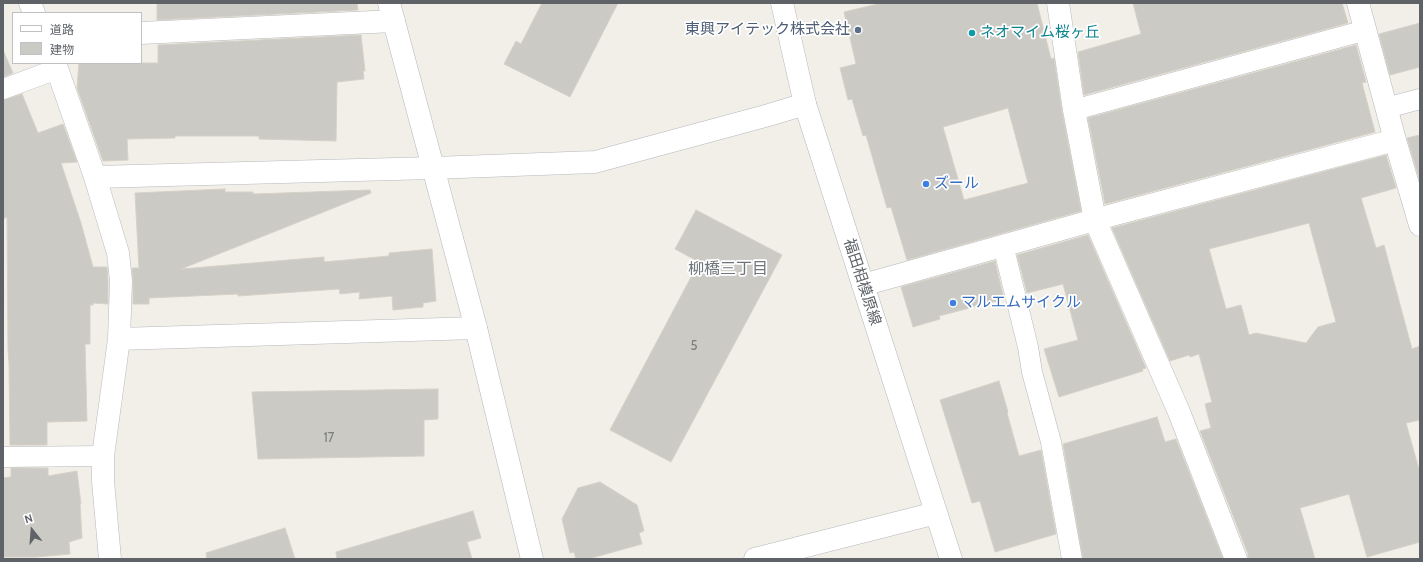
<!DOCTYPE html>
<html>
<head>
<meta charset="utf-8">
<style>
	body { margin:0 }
	#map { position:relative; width:1423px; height:562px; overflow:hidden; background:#f1efe8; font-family:Cabin,"Noto Sans JP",sans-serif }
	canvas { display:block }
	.frame { position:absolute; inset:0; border:4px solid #5f6368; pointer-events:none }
	.legend { position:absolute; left:12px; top:12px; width:130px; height:52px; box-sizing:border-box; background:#fff; border:1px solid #bfc1c3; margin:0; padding:5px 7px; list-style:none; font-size:12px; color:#5f6368 }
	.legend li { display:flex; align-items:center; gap:8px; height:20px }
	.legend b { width:20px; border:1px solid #bfc1c3 }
	.north { position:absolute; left:12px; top:510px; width:40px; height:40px; -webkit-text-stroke:3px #fff; paint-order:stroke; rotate:343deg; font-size:11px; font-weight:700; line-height:16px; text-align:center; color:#5f6368 }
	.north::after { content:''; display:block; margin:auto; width:14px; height:18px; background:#5f6368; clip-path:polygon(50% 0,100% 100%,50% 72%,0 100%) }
</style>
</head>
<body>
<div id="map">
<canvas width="1423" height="562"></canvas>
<div class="frame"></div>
<ul class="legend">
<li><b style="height:5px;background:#fff"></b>道路</li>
<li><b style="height:11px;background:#cccac5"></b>建物</li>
</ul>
<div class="north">N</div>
</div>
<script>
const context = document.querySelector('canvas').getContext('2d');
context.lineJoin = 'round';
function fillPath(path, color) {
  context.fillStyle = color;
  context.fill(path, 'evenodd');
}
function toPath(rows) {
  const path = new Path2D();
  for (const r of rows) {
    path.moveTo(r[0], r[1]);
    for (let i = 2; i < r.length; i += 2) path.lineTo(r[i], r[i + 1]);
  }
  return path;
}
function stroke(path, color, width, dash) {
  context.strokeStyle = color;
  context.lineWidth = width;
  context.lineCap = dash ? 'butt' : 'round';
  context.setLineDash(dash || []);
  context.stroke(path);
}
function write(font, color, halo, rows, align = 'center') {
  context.font = font + ' Cabin,"Noto Sans JP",sans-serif';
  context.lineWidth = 3.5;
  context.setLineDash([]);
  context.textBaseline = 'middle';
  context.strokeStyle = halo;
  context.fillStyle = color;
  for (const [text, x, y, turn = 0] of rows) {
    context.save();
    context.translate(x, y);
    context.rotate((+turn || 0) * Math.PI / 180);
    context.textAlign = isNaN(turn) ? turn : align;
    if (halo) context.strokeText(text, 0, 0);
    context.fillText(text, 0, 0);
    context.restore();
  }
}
const building = toPath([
	[157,3,357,3,358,10,157,20,157,3],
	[542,3,618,3,570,97,504,64,516,41,521,44,542,3],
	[882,3,1037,3,1051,59,1054,58,1062,112,1081,211,907,260,891,207,887,208,866,135,863,136,852,99,848,100,840,68,856,64,844,12,882,3],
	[1008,108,1028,183,964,200,943,127,1008,108],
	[1133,3,1342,3,1348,23,1084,95,1078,52,1141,34,1133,3],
	[1420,23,1420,67,1390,75,1379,34,1420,23],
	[361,35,365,71,363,71,364,79,337,82,336,141,259,139,259,136,175,136,175,138,127,139,128,160,103,161,77,88,79,63,158,63,158,45,361,35],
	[1356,45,1366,82,1362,83,1375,132,1105,204,1088,118,1356,45],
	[3,50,13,73,3,77,3,50],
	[22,94,38,133,63,124,77,162,61,163,81,223,93,267,107,267,108,281,108,304,93,303,93,305,90,305,90,344,85,344,87,421,47,422,47,445,10,445,9,363,8,349,7,217,3,219,3,100,22,94],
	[1420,135,1420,181,1407,138,1420,135],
	[1386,155,1396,188,1361,198,1376,248,1384,245,1412,349,1420,346,1420,420,1406,423,1420,473,1420,542,1367,557,1349,494,1300,508,1315,559,1248,559,1248,554,1200,431,1211,428,1205,404,1212,402,1199,354,1190,357,1189,355,1170,361,1112,228,1386,155],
	[1309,223,1336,322,1318,327,1306,343,1256,333,1249,335,1241,305,1226,309,1209,249,1309,223],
	[225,189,225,192,253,192,253,194,370,190,371,193,181,269,324,257,324,262,389,256,389,253,432,249,436,301,423,303,423,307,393,310,392,296,359,299,360,292,340,294,339,289,238,296,238,294,149,298,149,304,133,304,133,281,132,268,139,268,135,193,225,189],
	[696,210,782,255,671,462,610,430,699,262,675,249,696,210],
	[1088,235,1146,368,1142,369,1143,371,1059,397,1044,349,1078,340,1063,284,1027,293,1017,255,1088,235],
	[995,261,1004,299,939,316,940,319,913,327,901,287,995,261],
	[999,381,1008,412,1007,413,1019,456,1041,450,1056,534,995,552,980,501,972,503,940,400,999,381],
	[438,389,438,419,424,420,424,456,258,459,252,392,438,389],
	[1157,417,1165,442,1176,439,1223,559,1083,559,1063,444,1157,417],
	[11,468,48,468,48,476,77,471,81,504,80,504,82,538,69,542,70,554,36,557,3,557,3,478,11,477,11,468],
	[600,482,637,505,644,531,639,533,642,544,588,559,576,559,574,552,570,553,562,519,578,488,600,482],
	[473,511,481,538,467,542,472,559,337,559,336,552,473,511],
	[285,528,295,559,207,559,206,553,285,528]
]);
fillPath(building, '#cccac5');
stroke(building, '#d6d1c6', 1);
const service = toPath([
	[3,89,57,69],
	[1386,108,1420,99],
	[1074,110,1366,30],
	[1003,245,1028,347,1032,372,1051,442,1072,559],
	[3,457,103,456]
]);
const minor = toPath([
	[30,3,34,13],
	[1058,3,1074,110,1095,220,1179,412,1236,559],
	[1358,3,1395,140,1420,225],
	[141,33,394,21],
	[55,63,95,177,118,253,121,281,119,339,103,456,103,481,110,559],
	[95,177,433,168,595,162,769,115,805,104],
	[863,285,1116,214,1395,140],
	[119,339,476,328]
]);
const tertiary = toPath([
	[389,3,476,328,532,559],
	[782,3,805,104,951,559],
	[755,559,936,513]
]);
stroke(service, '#b5b8bc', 21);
stroke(minor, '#b5b8bc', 23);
stroke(tertiary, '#b5b8bc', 23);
stroke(service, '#fff', 20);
stroke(minor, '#fff', 22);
stroke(tertiary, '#fff', 22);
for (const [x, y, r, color] of [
	[858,30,4,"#5c6f8a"],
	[972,33,4,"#0f9aa8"],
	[926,184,4,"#3f7fe0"],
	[953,303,4,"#3f7fe0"]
]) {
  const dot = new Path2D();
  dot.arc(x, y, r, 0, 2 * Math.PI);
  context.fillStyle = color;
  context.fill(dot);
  stroke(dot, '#fff', 1.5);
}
write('13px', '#7a7d7f', null, [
	["5",694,346],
	["17",329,438]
]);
write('15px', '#4e5e75', '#fff', [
	["東興アイテック株式会社",850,30]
], 'right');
write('15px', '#0d838f', '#fff', [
	["ネオマイム桜ヶ丘",980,33]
], 'left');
write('15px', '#366cbe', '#fff', [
	["ズール",934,184],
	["マルエムサイクル",961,303]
], 'left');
write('15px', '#5f6368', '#fff', [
	["福田相模原線",862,282,72]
]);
write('16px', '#70757a', '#fff', [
	["柳橋三丁目",728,269]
]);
</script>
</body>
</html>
